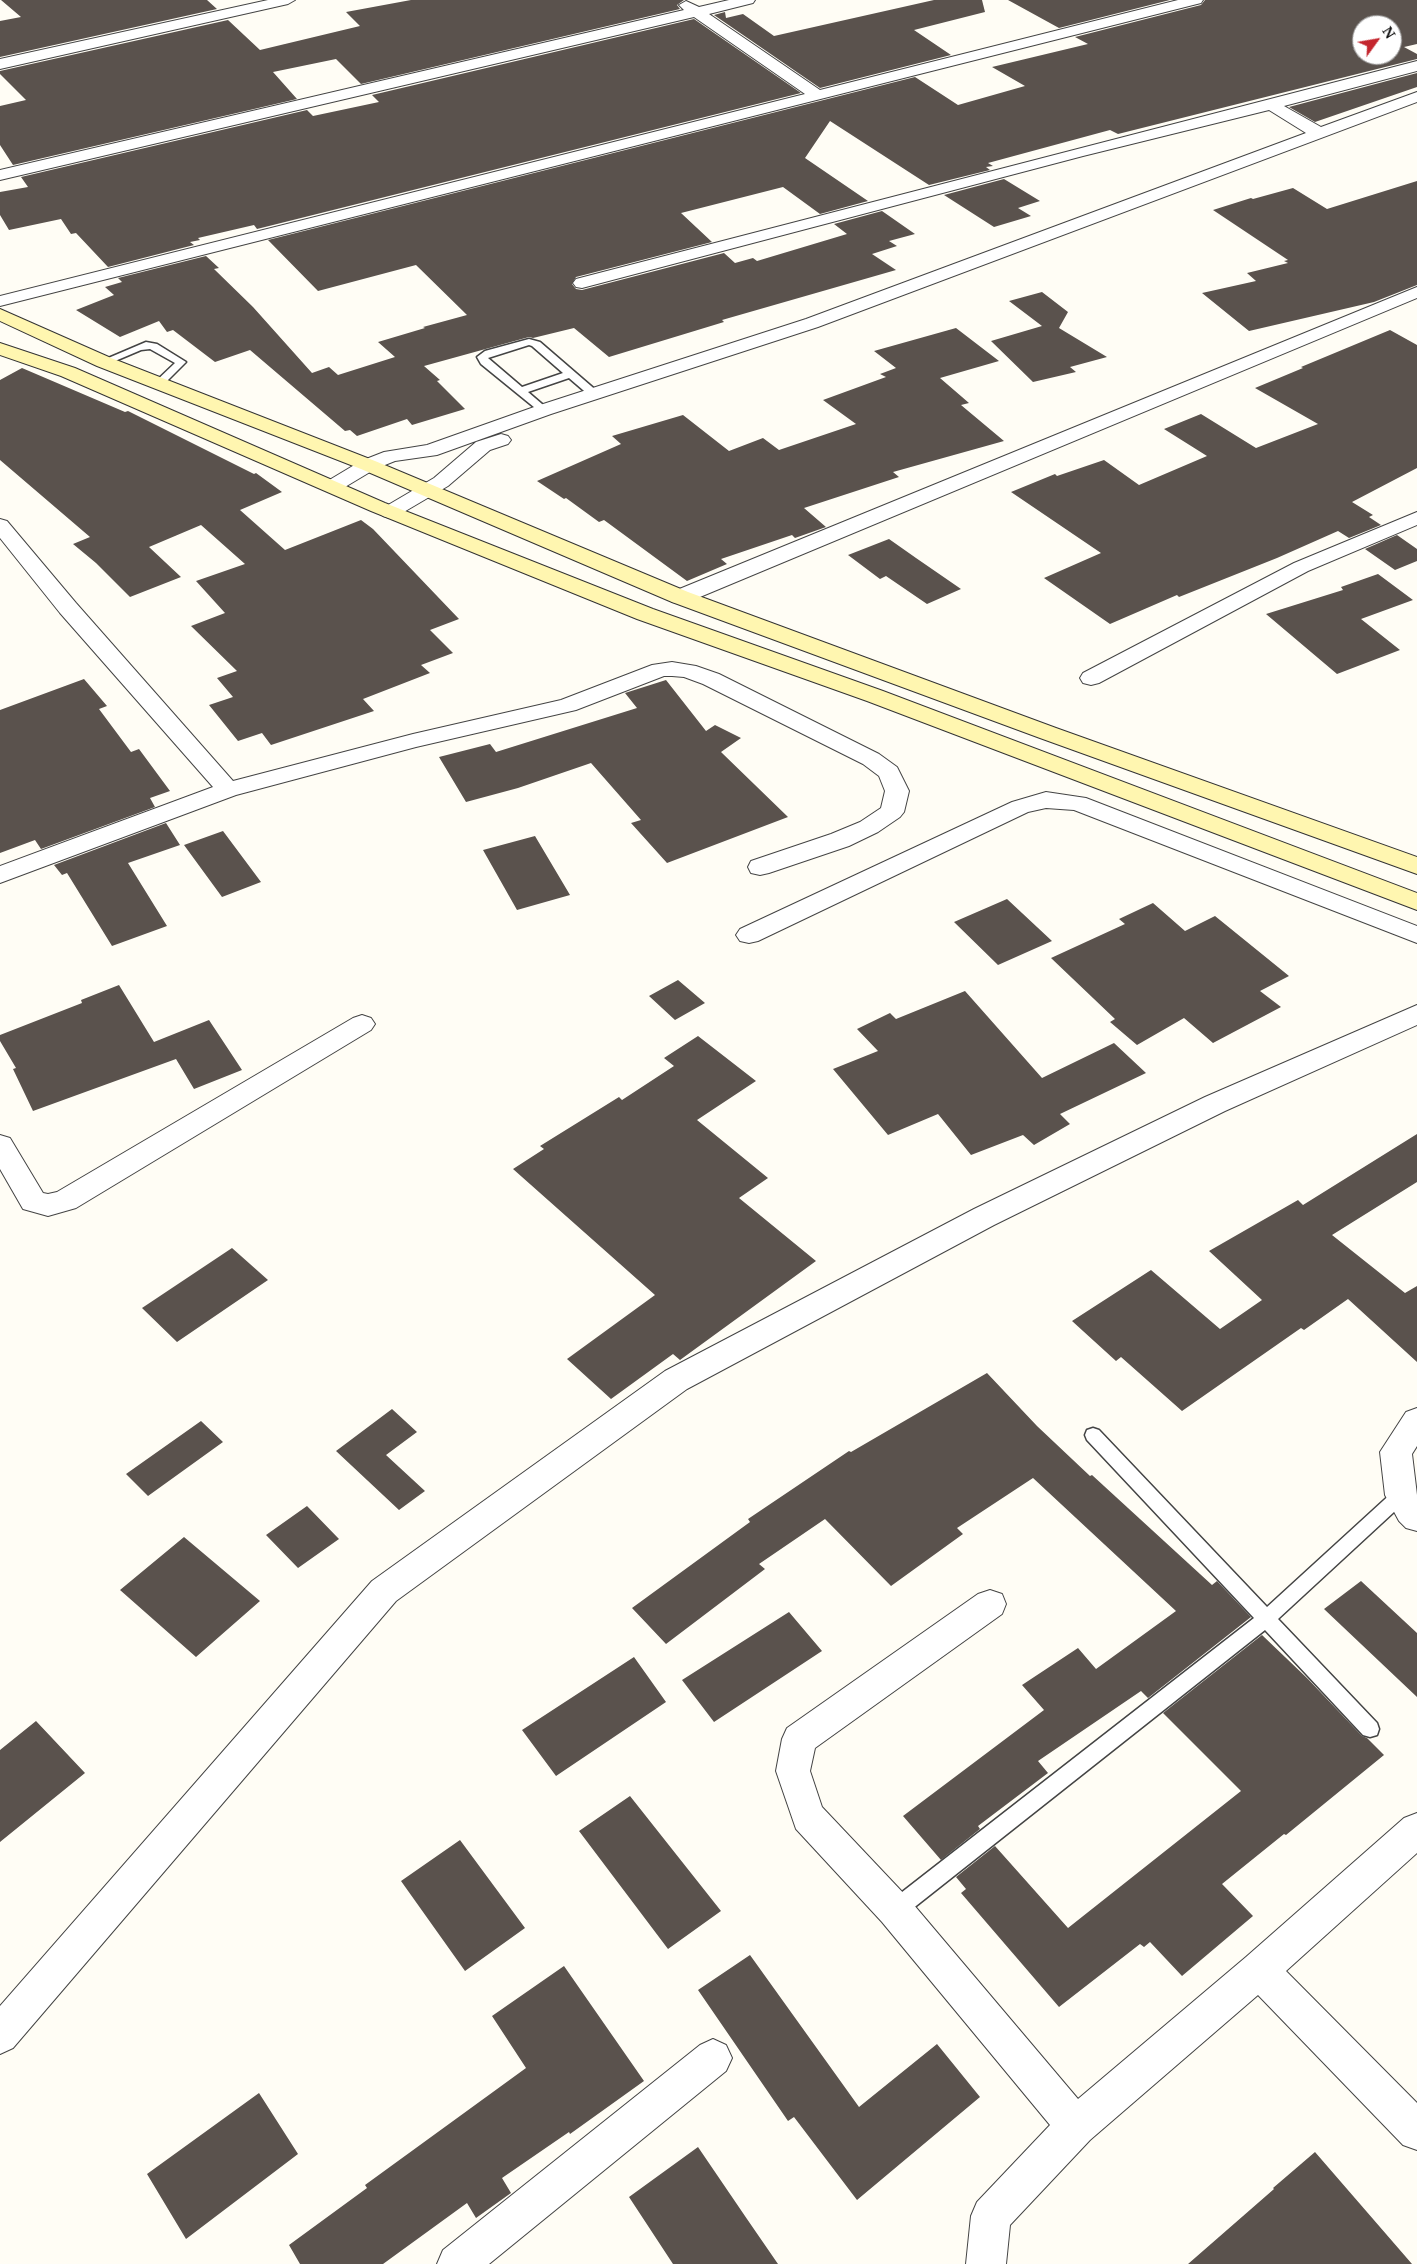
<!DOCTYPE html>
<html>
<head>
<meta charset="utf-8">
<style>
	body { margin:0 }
	#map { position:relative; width:1417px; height:2264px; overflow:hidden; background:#fffdf5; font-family:"Noto Serif",serif }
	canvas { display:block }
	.north { position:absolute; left:1352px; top:15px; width:50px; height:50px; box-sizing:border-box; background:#fff; border:1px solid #a0a0a0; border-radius:50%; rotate:58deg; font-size:14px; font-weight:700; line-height:20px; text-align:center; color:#111 }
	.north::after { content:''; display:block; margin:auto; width:18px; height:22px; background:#c4262e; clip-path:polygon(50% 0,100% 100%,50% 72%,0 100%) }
</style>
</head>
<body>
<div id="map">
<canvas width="1417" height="2264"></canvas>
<div class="north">N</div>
</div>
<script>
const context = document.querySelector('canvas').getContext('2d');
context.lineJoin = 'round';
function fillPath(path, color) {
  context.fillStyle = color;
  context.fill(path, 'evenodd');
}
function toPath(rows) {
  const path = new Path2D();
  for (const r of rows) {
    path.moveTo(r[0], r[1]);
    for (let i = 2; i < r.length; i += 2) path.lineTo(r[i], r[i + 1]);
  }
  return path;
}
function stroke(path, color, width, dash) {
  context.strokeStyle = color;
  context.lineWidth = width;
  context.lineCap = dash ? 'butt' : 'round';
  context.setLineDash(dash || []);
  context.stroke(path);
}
fillPath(toPath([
	[1,0,207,0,217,9,0,57,0,21,21,17],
	[411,0,684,0,677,5,680,9,361,84,336,59,273,72,297,99,13,165,0,145,0,106,26,100,0,74,0,71,228,20,260,50,360,26,346,12],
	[934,0,982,0,985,12,914,30,951,55,820,88,714,15,725,12,726,18,743,14,774,36],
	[1008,0,1170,0,1059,28],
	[1205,0,1417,0,1417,44,1404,47,1417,54,1417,59,1118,134,1110,130,988,163,993,166,986,167,990,170,929,185,830,121,805,158,868,201,820,214,783,187,681,213,712,242,576,277,572,284,576,289,582,290,724,253,735,263,753,258,757,261,847,234,834,224,882,211,915,234,889,241,897,246,872,254,896,270,722,320,724,322,609,357,574,328,533,338,529,337,424,366,440,380,437,381,465,409,412,425,407,419,357,436,350,430,345,431,250,350,215,362,173,330,167,332,159,321,120,337,76,310,114,295,105,287,122,282,118,278,206,256,219,268,214,269,253,307,312,373,329,367,338,375,395,357,378,342,425,328,423,327,467,315,416,265,318,291,268,240,915,77,958,105,1025,86,992,67,1088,44,1075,37,1201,5],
	[1362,25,1392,25,1392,55,1362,55],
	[694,19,801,93,257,229,254,225,198,238,200,240,190,242,194,245,108,267,76,233,71,234,61,219,9,230,0,215,0,192,28,187,21,177,307,110,313,116,379,102,372,95],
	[1417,73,1417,87,1315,122,1289,107],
	[1004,179,1040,201,1018,208,1031,216,994,227,944,195],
	[1417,181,1417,285,1374,302,1249,331,1202,293,1256,281,1247,273,1288,263,1284,261,1288,260,1213,210,1251,198,1253,199,1293,188,1327,209],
	[1042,292,1068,312,1059,328,1107,357,1070,367,1076,372,1033,382,991,341,1042,326,1009,301],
	[956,328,999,361,940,378,969,403,961,405,1004,441,893,472,899,477,804,508,826,527,795,538,792,535,721,559,727,564,687,581,604,520,599,522,566,498,564,499,537,481,621,444,612,436,683,415,729,451,763,438,779,450,856,424,823,400,886,377,880,374,896,368,874,351],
	[1390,330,1417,345,1417,468,1352,502,1373,515,1369,517,1381,525,1349,538,1338,531,1277,558,1179,597,1177,595,1110,624,1044,578,1101,553,1011,492,1055,474,1057,476,1104,460,1139,485,1207,456,1164,429,1201,414,1256,448,1318,424,1255,388,1303,368,1301,367],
	[22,368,125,412,128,411,254,474,256,473,282,492,240,510,285,550,361,520,373,529,459,619,430,630,453,653,421,665,430,673,363,699,374,711,271,745,262,733,238,741,209,705,233,697,217,678,237,671,191,626,225,613,196,581,245,564,201,525,149,547,181,577,130,597,96,563,73,544,90,537,0,460,0,380],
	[1397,535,1417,549,1417,561,1395,570,1365,549],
	[889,539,916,558,961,589,927,604,886,576,880,579,848,555],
	[1378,574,1413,600,1361,619,1400,650,1337,674,1266,614,1343,590,1341,587],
	[84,679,107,706,99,709,131,752,139,749,170,791,150,798,155,807,41,849,35,840,0,853,0,710],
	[666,680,706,731,715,725,741,738,721,752,788,817,667,863,631,823,641,820,591,763,518,788,466,802,439,757,490,744,496,752,637,708,625,693],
	[166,823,180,845,128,863,167,926,112,946,67,873,62,875,54,865],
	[223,831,261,882,222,897,184,845],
	[535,836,570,895,517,910,483,850],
	[1007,899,1052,941,998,965,954,922],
	[1153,903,1185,931,1215,916,1289,976,1260,991,1281,1007,1213,1043,1184,1018,1137,1045,1110,1022,1115,1019,1051,958,1125,924,1119,919],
	[678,980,705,1003,675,1020,649,996],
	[119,985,154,1042,209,1020,242,1070,194,1089,176,1059,33,1111,13,1069,16,1068,0,1041,0,1035,82,1003,81,1000],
	[965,991,1042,1078,1114,1043,1146,1073,1060,1114,1070,1124,1034,1145,1023,1135,971,1155,938,1114,888,1135,833,1069,878,1051,857,1029,890,1013,896,1019],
	[698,1036,756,1081,697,1120,768,1178,739,1198,816,1261,680,1360,673,1354,611,1399,567,1359,655,1295,513,1169,544,1149,540,1146,619,1097,622,1100,674,1066,664,1058],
	[1417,1134,1417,1182,1332,1235,1405,1293,1417,1286,1417,1362,1348,1299,1304,1330,1301,1328,1182,1411,1121,1357,1116,1361,1072,1321,1151,1270,1220,1329,1262,1300,1209,1251,1298,1200,1303,1205],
	[232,1248,268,1280,177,1342,142,1308],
	[987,1373,1037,1426,1090,1476,1092,1475,1212,1585,1217,1581,1251,1617,1148,1698,1141,1691,1038,1761,1048,1773,978,1826,980,1829,941,1860,903,1816,1044,1710,1022,1685,1078,1648,1096,1669,1176,1611,1033,1478,957,1528,963,1534,891,1586,825,1519,759,1564,765,1569,666,1644,632,1608,750,1522,748,1519,849,1451,851,1452],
	[392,1409,417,1432,386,1455,425,1491,399,1510,336,1451],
	[201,1421,223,1442,148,1496,126,1474],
	[307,1506,339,1539,298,1568,266,1535],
	[184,1537,260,1601,196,1657,120,1590],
	[1361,1581,1417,1633,1417,1697,1324,1609],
	[789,1612,822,1651,714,1722,682,1680],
	[1262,1635,1308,1679,1362,1736,1367,1738,1384,1755,1286,1835,1284,1834,1222,1884,1253,1916,1182,1976,1150,1942,1144,1947,1140,1944,1059,2007,961,1893,966,1889,956,1877,995,1846,1068,1928,1241,1791,1163,1713],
	[634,1657,666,1702,556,1776,522,1730],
	[36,1721,85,1773,0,1842,0,1750],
	[630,1796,721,1911,668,1949,579,1831],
	[460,1840,525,1928,465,1971,401,1881],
	[750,1955,859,2107,937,2044,980,2097,857,2200,794,2117,788,2121,698,1990],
	[564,1966,644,2081,570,2134,569,2132,502,2178,511,2193,476,2218,467,2203,383,2264,300,2264,289,2245,367,2188,365,2185,526,2068,492,2016],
	[259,2093,298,2154,186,2239,147,2174],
	[698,2147,747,2219,778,2264,673,2264,629,2197],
	[1315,2152,1412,2264,1188,2264,1274,2189,1273,2188]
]), '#5a524d');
const service = toPath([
	[529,339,540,342,598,392,598,396,590,396,569,378,528,392,549,410,548,412,540,412,481,364,477,357,485,351,529,339],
	[529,345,532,346,563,373,522,387,488,358,529,345],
	[146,342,157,344,186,362,163,385,155,385,154,383,175,363,150,349,141,350,108,364,104,365,99,362,146,342],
	[1093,1428,1099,1430,1267,1607,1395,1490,1401,1488,1407,1490,1410,1495,1407,1500,1278,1619,1377,1723,1379,1729,1377,1735,1370,1737,1363,1735,1265,1630,902,1917,895,1920,888,1917,885,1910,888,1903,1254,1618,1087,1440,1085,1435,1087,1430,1093,1428]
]);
const minor = toPath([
	[268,0,295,0,288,4,0,69,0,59,268,0],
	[729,0,755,0,753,3,709,14,820,90,1178,0,1203,0,1201,3,0,306,0,296,805,94,694,17,0,180,0,170,684,10,679,5,686,1,699,7,729,0],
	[1417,61,1417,71,1284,106,1321,127,1417,92,1417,102,818,327,551,414,437,455,395,461,375,469,340,490,333,492,326,490,323,486,326,482,361,461,384,452,427,445,537,406,806,319,1306,133,1269,110,1083,156,582,288,576,287,573,283,576,279,1417,61],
	[1417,287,1417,298,688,602,680,603,672,602,669,597,672,592,1417,287],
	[501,434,508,436,511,440,508,444,490,450,448,486,397,516,390,518,383,516,380,512,383,508,434,478,476,442,501,434],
	[1417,512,1417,525,1308,571,1099,683,1091,685,1083,683,1080,678,1083,673,1294,563,1417,512],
	[0,519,7,521,76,603,233,781,413,734,561,700,652,665,672,662,696,666,719,674,879,754,897,767,909,791,904,812,900,817,878,832,849,846,769,873,760,875,751,873,748,867,751,861,831,834,860,822,881,808,885,791,879,776,863,764,703,684,684,677,672,676,664,676,576,710,416,747,236,795,0,883,0,866,213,787,60,613,0,538,0,519],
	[1046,792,1086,798,1417,926,1417,943,1074,810,1046,808,1028,812,758,941,749,943,740,941,736,935,740,929,1012,802,1046,792],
	[1417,1005,1417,1025,1225,1111,994,1225,687,1389,396,1601,13,2048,0,2054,0,2006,372,1581,665,1371,974,1209,1205,1097,1417,1005],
	[362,1015,371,1018,375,1024,371,1030,76,1208,48,1216,23,1209,0,1169,0,1135,10,1138,43,1193,48,1194,57,1192,353,1018,362,1015],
	[1417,1408,1417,1446,1412,1454,1417,1495,1417,1531,1406,1528,1399,1521,1385,1495,1380,1452,1406,1412,1417,1408],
	[990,1590,1002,1594,1006,1604,1002,1614,815,1748,810,1771,822,1807,908,1898,1078,2099,1246,1957,1404,1818,1417,1813,1417,1853,1286,1971,1417,2103,1417,2150,1403,2145,1258,1995,1090,2140,1010,2225,1006,2264,966,2264,971,2216,977,2202,1050,2125,882,1922,796,1829,776,1771,782,1739,787,1728,978,1594,990,1590],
	[713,2039,726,2045,732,2058,726,2071,489,2264,437,2264,443,2250,700,2045,713,2039]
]);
const secondary = toPath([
	[0,309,111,358,375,461,688,592,1056,728,1417,857,1417,874,1040,738,672,602,361,469,97,366,0,321,0,309],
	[0,343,75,368,385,503,653,609,883,691,1417,893,1417,910,867,701,637,619,371,511,61,376,0,355,0,343]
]);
stroke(service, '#444', 3);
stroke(minor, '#444', 2);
stroke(secondary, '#333', 2);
fillPath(service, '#fff');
fillPath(minor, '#fff');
fillPath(secondary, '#fff6b0');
</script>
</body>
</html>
